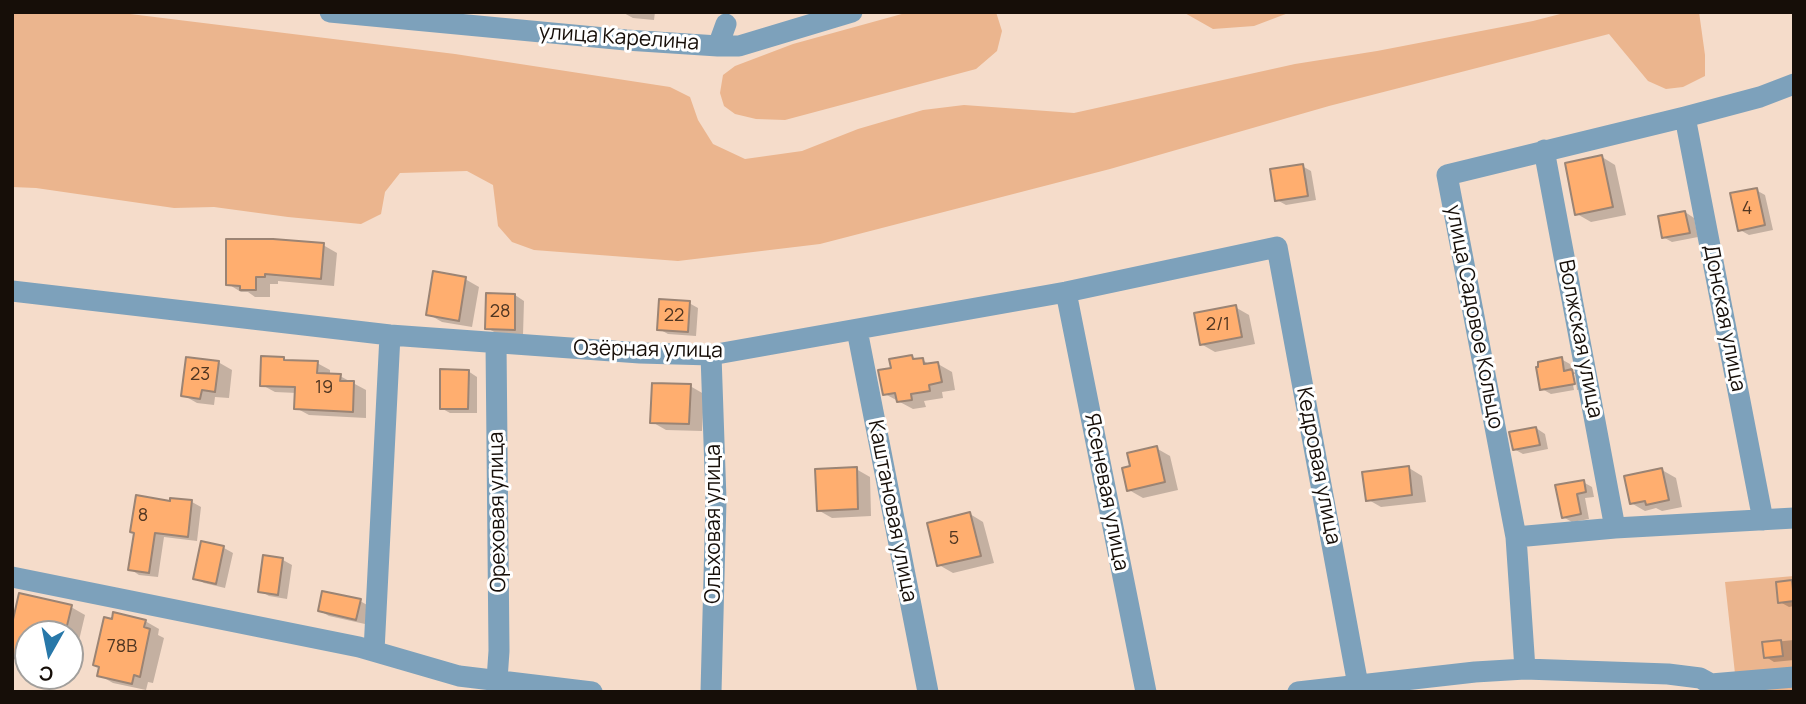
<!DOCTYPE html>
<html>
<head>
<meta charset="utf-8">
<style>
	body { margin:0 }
	#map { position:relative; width:1806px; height:704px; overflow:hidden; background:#f5dcca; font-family:Manrope,sans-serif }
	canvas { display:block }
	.frame { position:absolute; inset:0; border:14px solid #160e08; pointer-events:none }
	.north { position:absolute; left:14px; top:620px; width:70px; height:70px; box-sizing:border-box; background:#fff; border:2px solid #a29f9c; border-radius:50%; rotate:189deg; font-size:19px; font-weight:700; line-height:28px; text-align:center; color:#160e08 }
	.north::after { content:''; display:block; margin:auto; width:24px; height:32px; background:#2878a9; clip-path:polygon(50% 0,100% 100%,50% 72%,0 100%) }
</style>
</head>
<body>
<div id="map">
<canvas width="1806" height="704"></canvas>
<div class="frame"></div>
<div class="north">С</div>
</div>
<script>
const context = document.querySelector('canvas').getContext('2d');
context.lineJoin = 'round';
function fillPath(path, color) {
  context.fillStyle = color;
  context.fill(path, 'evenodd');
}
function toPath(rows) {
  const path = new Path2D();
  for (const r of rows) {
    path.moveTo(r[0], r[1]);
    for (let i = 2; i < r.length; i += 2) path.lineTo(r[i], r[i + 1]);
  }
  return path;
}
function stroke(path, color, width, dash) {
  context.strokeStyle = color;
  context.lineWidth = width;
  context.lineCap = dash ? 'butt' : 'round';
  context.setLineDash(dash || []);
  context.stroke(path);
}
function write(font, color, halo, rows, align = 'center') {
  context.font = font + ' Manrope,sans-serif';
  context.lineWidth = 6;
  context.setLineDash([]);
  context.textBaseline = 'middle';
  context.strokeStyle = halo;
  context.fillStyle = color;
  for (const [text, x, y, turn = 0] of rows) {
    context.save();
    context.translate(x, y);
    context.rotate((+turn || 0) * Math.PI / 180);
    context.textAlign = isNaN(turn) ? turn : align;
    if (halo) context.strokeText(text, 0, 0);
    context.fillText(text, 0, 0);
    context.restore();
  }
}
fillPath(toPath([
	[12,12,114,12,455,54,670,87,690,97,698,120,713,144,745,159,802,151,858,129,923,110,964,105,1074,113,1295,64,1377,51,1533,21,1568,12,1699,12,1705,55,1705,76,1683,87,1666,89,1648,81,1609,34,1329,106,1110,169,820,244,678,261,534,250,512,242,498,226,493,185,467,171,400,173,385,192,381,214,361,224,288,217,214,207,174,208,36,188,12,187],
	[909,12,996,12,1002,31,997,51,976,69,785,120,756,119,735,114,724,106,720,93,723,75,735,66,793,44],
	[1183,12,1291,12,1254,26,1213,29],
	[1794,576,1794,692,1737,692,1725,582]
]), '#ebb58e');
fillPath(toPath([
	[622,12,655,12,654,20,633,18],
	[1602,157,1615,165,1626,215,1591,222,1577,214],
	[1302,166,1311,171,1316,200,1286,205,1277,200],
	[1756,190,1765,195,1773,230,1749,235,1740,230],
	[1685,212,1694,218,1698,237,1672,242,1663,237],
	[323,245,337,253,334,286,278,281,278,284,270,284,270,297,255,297,248,292,241,292,228,284],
	[465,279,479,287,472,327,442,322,428,314],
	[515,295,524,301,523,335,496,333,487,328],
	[689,303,698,308,696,336,668,334,659,329],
	[1235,307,1249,315,1255,344,1215,352,1201,344],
	[912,357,918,360,922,360,931,365,938,364,952,372,955,390,942,392,943,398,924,401,926,407,913,409,885,394,893,369],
	[283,359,289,362,317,363,330,370,330,375,340,376,366,390,366,418,309,415,296,408,297,393,275,392,262,385],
	[1561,359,1570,364,1572,371,1581,376,1583,389,1577,390,1575,374,1571,374,1574,390,1551,394,1542,389],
	[218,362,232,370,229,398,215,397,214,405,197,403,183,395],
	[468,371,477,377,477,413,450,413,441,408],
	[690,386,704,394,702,431,666,430,652,422],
	[1536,428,1545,434,1548,449,1523,454,1514,449],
	[1156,448,1170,456,1178,490,1143,498,1129,490,1132,467],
	[1409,468,1422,476,1426,502,1381,507,1367,499],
	[856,469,870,477,871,516,832,518,818,510],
	[1662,470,1676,478,1682,507,1662,511,1656,508,1645,511,1631,503],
	[1583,482,1592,487,1594,497,1585,498,1589,519,1572,522,1563,517],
	[172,500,192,502,201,507,197,541,164,537,158,577,139,575,130,569],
	[970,514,983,522,994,563,953,573,939,565],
	[202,543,224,548,233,553,225,588,204,583,195,578],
	[265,557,283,560,292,565,287,599,269,596,260,591],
	[1792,582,1794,583,1794,606,1789,607,1780,602],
	[360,601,369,606,365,624,329,616,320,611],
	[71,607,85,615,71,674,70,674,70,634,28,634,28,665,21,663,12,658,12,632],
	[145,621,159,629,158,635,164,638,153,683,148,682,146,690,113,683,99,675],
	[1794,640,1794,660,1774,662,1766,657,1764,643]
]), '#0003');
const building = toPath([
	[1602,155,1613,207,1575,215,1565,163,1602,155],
	[1303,164,1308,196,1275,201,1270,169,1303,164],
	[1757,188,1765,225,1738,231,1730,193,1757,188],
	[1685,211,1690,233,1662,238,1658,216,1685,211],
	[226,239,273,239,324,243,321,279,265,274,265,277,256,277,256,290,240,290,240,286,226,285,226,239],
	[433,271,466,277,459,321,426,315,433,271],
	[486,293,515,294,515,330,485,329,486,293],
	[659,299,690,301,688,332,657,330,659,299],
	[1236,305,1242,337,1200,345,1194,313,1236,305],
	[912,355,913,359,923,358,924,364,938,362,942,382,929,385,930,391,911,394,912,400,897,402,895,393,883,395,878,370,891,368,889,359,912,355],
	[261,356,284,357,284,360,318,361,317,373,341,374,340,381,354,381,353,412,294,409,295,387,260,386,261,356],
	[186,357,219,361,215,392,202,390,200,399,181,396,186,357],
	[1562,357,1564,371,1572,369,1575,384,1540,390,1536,367,1538,367,1538,362,1562,357],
	[440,369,469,370,468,409,440,409,440,369],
	[652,383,691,384,689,424,650,423,652,383],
	[1536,427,1540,445,1513,450,1509,432,1536,427],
	[1157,446,1165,482,1127,491,1122,468,1130,466,1127,453,1157,446],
	[1409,466,1412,495,1366,501,1362,472,1409,466],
	[857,467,858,509,817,511,815,469,857,467],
	[1662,468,1669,500,1646,505,1645,501,1630,504,1624,476,1662,468],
	[1584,480,1586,492,1577,494,1581,514,1562,518,1555,485,1584,480],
	[136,495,170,501,170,498,192,500,188,537,155,533,149,573,128,570,134,533,130,532,136,495],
	[970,512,981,556,937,566,927,523,970,512],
	[201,541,224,546,216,584,193,579,201,541],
	[263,555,283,558,278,595,258,592,263,555],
	[1792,580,1794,601,1778,603,1776,582,1792,580],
	[322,591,361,599,356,620,318,611,322,591],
	[19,593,72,605,65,634,28,634,28,661,12,657,12,624,19,593],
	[113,612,146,620,144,627,150,629,140,677,134,675,132,684,97,676,99,667,93,665,104,617,112,619,113,612],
	[1781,640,1783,656,1764,658,1762,642,1781,640]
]);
fillPath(building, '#ffae6f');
stroke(building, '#9b8474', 2);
stroke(toPath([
	[330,12,626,40,718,46,739,46,852,12],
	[718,46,726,24],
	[1685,117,1763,520],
	[1544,150,1615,528],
	[12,291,390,335,640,353,711,355,1066,292,1277,247,1358,685],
	[1066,292,1146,692],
	[857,330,928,692],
	[496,343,499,651,497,680],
	[1516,537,1615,528,1794,518],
	[12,577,359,647,459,676,592,692],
	[374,651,390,335],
	[1525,669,1516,537,1447,175,1685,117,1760,97,1794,84],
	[711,692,716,500,711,355],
	[1298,692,1475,672,1525,669,1668,674,1700,678,1711,684,1794,677]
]), '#7da1bb', 21);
write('18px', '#503622', null, [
	["4",1747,209],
	["28",500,312],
	["22",674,316],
	["2/1",1218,325],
	["23",200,375],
	["19",324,388],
	["8",143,516],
	["5",954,539],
	["78В",122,647]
]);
write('21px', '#160e08', '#fff', [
	["улица Карелина",619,38,4],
	["улица Садовое Кольцо",1474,317,79],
	["Донская улица",1724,318,79],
	["Волжская улица",1580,339,79],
	["Озёрная улица",648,350,1],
	["Кедровая улица",1318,466,79],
	["Ясеневая улица",1106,492,79],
	["Каштановая улица",892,511,79],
	["Ореховая улица",498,512,-91],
	["Ольховая улица",714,524,-90]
]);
</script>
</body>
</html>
